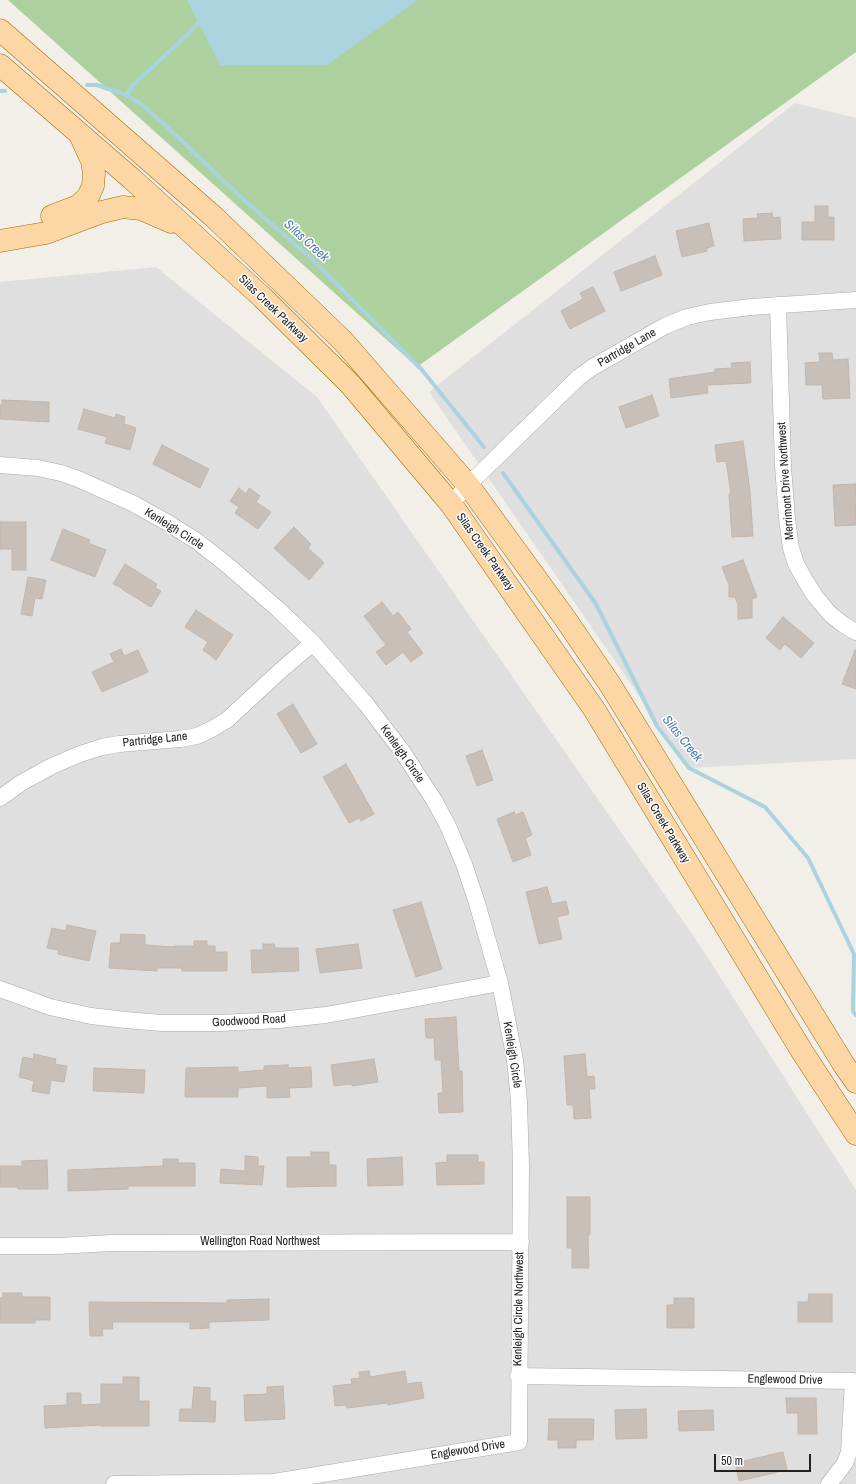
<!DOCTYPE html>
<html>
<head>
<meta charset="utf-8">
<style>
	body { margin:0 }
	#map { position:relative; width:856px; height:1484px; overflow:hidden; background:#f2efe9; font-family:"Archivo Narrow",sans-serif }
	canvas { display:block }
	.scale { position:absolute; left:714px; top:1454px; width:97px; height:18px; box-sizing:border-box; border:2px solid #222; border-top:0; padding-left:5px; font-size:12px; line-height:14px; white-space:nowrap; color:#222; -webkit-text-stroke:3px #fff; paint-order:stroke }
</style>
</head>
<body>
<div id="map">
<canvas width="856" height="1484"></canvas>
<div class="scale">50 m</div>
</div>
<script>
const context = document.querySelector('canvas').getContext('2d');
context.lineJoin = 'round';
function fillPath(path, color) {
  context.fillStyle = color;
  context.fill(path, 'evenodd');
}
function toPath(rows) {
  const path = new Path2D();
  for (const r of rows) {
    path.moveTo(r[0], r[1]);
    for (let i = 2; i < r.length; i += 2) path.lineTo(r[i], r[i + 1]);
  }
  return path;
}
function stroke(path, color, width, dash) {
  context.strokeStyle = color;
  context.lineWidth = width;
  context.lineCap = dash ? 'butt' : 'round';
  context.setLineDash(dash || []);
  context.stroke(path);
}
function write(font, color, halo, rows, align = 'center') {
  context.font = font + ' "Archivo Narrow",sans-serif';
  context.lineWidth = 3;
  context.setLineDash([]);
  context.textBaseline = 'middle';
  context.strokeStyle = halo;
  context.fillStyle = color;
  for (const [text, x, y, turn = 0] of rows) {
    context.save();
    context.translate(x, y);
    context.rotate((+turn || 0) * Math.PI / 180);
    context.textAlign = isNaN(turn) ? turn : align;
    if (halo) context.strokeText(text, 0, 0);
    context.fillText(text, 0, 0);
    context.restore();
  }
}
fillPath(toPath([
	[795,103,856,118,856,759,689,768,429,392],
	[156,267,317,397,699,944,856,1190,856,1484,0,1484,0,282]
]), '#e0dfdf');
fillPath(toPath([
	[8,0,856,0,856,52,417,367]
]), '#add19e');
fillPath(toPath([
	[187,0,418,0,327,65,220,65]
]), '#aad3df');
stroke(toPath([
	[87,85,97,85,126,95,141,104,165,125,245,201,310,257,422,370,484,447],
	[0,91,5,91],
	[126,95,133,85,189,33,201,19],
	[503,473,596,604,657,726,689,768,765,807,808,858,854,954,853,1011,856,1015]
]), '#aad3df', 4);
const building = toPath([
	[815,206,828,206,828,217,834,217,834,240,802,240,802,222,815,222,815,206],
	[772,213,773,218,780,217,781,239,744,241,743,219,758,218,757,214,772,213],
	[709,223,714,246,707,248,707,251,682,257,676,231,709,223],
	[655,256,662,275,621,291,614,272,655,256],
	[593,287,605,311,570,329,561,311,583,299,580,293,593,287],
	[819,353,832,353,833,360,848,359,850,398,823,399,822,385,806,385,805,363,820,362,819,353],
	[750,362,751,383,707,385,708,393,671,398,669,379,715,372,715,369,732,368,731,363,750,362],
	[652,395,659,416,626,428,619,407,652,395],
	[2,400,49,402,49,422,0,419,0,405,2,405,2,400],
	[84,409,115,418,116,414,125,417,124,424,136,428,130,450,105,443,107,437,78,429,84,409],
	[743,441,750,491,753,536,732,537,729,494,731,494,726,461,717,462,715,445,743,441],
	[162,445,209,469,200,488,153,464,162,445],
	[856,484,856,496,855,496,856,525,835,526,833,485,856,484],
	[239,488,246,494,249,488,260,496,256,502,271,512,258,529,235,513,239,507,230,501,239,488],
	[0,522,26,522,26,570,12,570,12,549,0,549,0,522],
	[294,527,311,544,308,548,324,563,309,580,274,548,294,527],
	[63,529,90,540,88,543,106,550,95,577,51,560,63,529],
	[743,560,757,597,752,599,752,618,738,619,738,605,735,597,729,597,729,585,722,567,743,560],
	[125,564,157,584,155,588,161,591,151,607,122,589,122,588,113,584,125,564],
	[28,577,46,580,42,599,35,598,32,616,21,614,28,577],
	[382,602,393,616,398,612,411,629,407,632,423,653,411,662,403,652,386,665,376,652,386,645,364,616,382,602],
	[196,610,233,635,216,660,203,650,208,642,185,627,196,610],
	[783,617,814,643,801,658,785,644,780,650,766,638,783,617],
	[121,649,124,656,138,650,148,672,102,692,92,672,114,662,110,654,121,649],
	[855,650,856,650,856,689,842,684,855,650],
	[293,704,317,744,301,753,277,714,293,704],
	[482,750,493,780,477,786,466,756,482,750],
	[346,764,374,814,361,821,359,818,349,823,323,777,346,764],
	[514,812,515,815,523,812,532,835,525,838,531,855,513,862,497,819,514,812],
	[547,887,552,904,566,901,569,914,557,917,562,939,539,944,526,892,547,887],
	[421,902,442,969,416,977,393,910,421,902],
	[67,925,96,931,89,961,58,954,59,950,47,948,52,928,66,931,67,925],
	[121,934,145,935,145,945,174,947,174,946,194,946,194,941,207,941,207,946,215,946,215,952,227,952,227,971,182,971,182,968,157,968,157,971,109,968,111,943,120,943,121,934],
	[263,944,274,944,275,948,298,948,299,971,252,973,251,950,263,950,263,944],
	[358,944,362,968,320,973,316,949,358,944],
	[456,1017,459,1071,462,1071,463,1112,439,1113,438,1093,443,1093,441,1060,435,1060,434,1038,426,1038,425,1019,456,1017],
	[34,1054,56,1059,55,1064,67,1066,64,1082,51,1080,49,1094,32,1091,34,1081,19,1077,23,1057,33,1059,34,1054],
	[585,1054,587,1077,594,1076,595,1089,589,1089,591,1118,574,1119,573,1105,567,1105,564,1056,585,1054],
	[374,1059,378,1082,352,1086,352,1084,334,1086,331,1065,374,1059],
	[288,1065,288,1068,311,1067,312,1087,289,1088,290,1097,267,1098,267,1086,238,1088,238,1097,185,1097,186,1068,238,1067,238,1072,264,1070,264,1066,288,1065],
	[94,1068,145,1070,144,1093,93,1091,94,1068],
	[311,1152,329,1152,329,1165,336,1165,336,1186,287,1187,287,1157,311,1157,311,1152],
	[447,1155,478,1155,478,1162,484,1162,484,1184,437,1185,436,1163,447,1162,447,1155],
	[245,1156,258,1157,258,1166,264,1166,262,1185,220,1183,221,1169,245,1171,245,1156],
	[402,1157,403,1185,368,1186,367,1159,402,1157],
	[163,1159,178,1159,178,1163,195,1163,195,1186,128,1186,128,1189,68,1191,68,1170,163,1166,163,1159],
	[47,1160,48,1189,18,1189,18,1187,0,1187,0,1166,22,1166,22,1161,47,1160],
	[567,1197,590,1197,590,1235,588,1235,589,1268,572,1268,572,1248,567,1248,567,1197],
	[3,1293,22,1293,22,1297,50,1297,50,1320,35,1320,35,1323,0,1323,0,1298,3,1298,3,1293],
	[809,1294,832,1294,832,1322,798,1322,798,1302,808,1302,809,1294],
	[674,1298,694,1298,694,1328,667,1328,667,1305,674,1305,674,1298],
	[269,1299,269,1320,209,1322,209,1328,190,1329,190,1322,112,1322,113,1329,102,1329,103,1336,90,1336,89,1302,227,1303,227,1300,269,1299],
	[369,1371,370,1377,405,1371,407,1384,421,1382,424,1398,388,1405,388,1403,347,1408,346,1405,335,1406,333,1386,352,1384,351,1379,360,1378,359,1372,369,1371],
	[123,1377,139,1377,139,1401,149,1401,149,1426,101,1426,101,1425,45,1428,44,1406,67,1405,67,1393,81,1393,81,1405,101,1404,101,1384,123,1384,123,1377],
	[283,1386,285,1419,245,1421,244,1395,267,1394,267,1387,283,1386],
	[194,1387,210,1388,210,1401,216,1401,215,1422,179,1421,180,1409,192,1409,194,1387],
	[786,1398,816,1398,817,1434,798,1434,798,1413,787,1413,786,1398],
	[646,1409,647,1438,616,1439,615,1410,646,1409],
	[713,1410,714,1430,679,1431,678,1411,713,1410],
	[549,1419,594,1419,593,1440,576,1440,576,1448,558,1448,558,1440,548,1440,549,1419],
	[783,1452,787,1470,739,1481,735,1463,783,1452]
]);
fillPath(building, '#c7bfb8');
stroke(building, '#c4b6ab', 1);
const minor = toPath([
	[778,305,783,466,787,519,791,548,796,564,805,580,815,596,830,614,844,625,856,632],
	[0,465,38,468,61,473,78,479,132,503,168,523,198,542,226,564,279,610,313,643,366,704,402,751,434,800,448,826,464,864,477,903,500,983,515,1060,519,1101,521,1166,519,1442,274,1482,114,1484],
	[451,504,468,485,579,377,593,367,665,326,687,317,710,312,751,307,856,300],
	[0,798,21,783,52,766,80,754,102,747,119,744,180,739,197,736,212,729,227,720,280,671,313,643],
	[0,989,50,1007,91,1016,126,1020,161,1023,220,1023,279,1020,326,1015,500,983],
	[0,1246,58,1246,111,1243,521,1242],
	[518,1376,853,1381,849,1452,845,1463,829,1484]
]);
const primary = toPath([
	[0,30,214,217,343,341,468,485,564,617,611,686,844,1065,856,1082],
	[0,65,132,179,262,297,350,384,451,504,594,709,803,1053,856,1134],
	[52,216,78,206,88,197,93,186,94,173,92,161,81,137],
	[0,241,46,233,102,212,123,207,141,209,171,222]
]);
stroke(minor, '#a9a9a9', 17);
stroke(primary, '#a06b00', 23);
stroke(minor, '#fff', 16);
stroke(primary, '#fcd6a4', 22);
write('12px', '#222', '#fff', [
	["Silas Creek Parkway",273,309,44],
	["Partridge Lane",627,348,-30],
	["Merrimont Drive Northwest",786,481,-94],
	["Kenleigh Circle",174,529,32],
	["Silas Creek Parkway",485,552,55],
	["Partridge Lane",155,740,-6],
	["Kenleigh Circle",402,754,55],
	["Silas Creek Parkway",663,823,59],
	["Goodwood Road",249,1021,-3],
	["Kenleigh Circle",512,1055,81],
	["Wellington Road Northwest",260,1242],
	["Kenleigh Circle Northwest",519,1309,-89],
	["Englewood Drive",785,1380,1],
	["Englewood Drive",468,1450,-9]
]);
write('italic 13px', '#4a7aab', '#fff', [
	["Silas Creek",306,241,42],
	["Silas Creek",682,739,51]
]);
</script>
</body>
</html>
